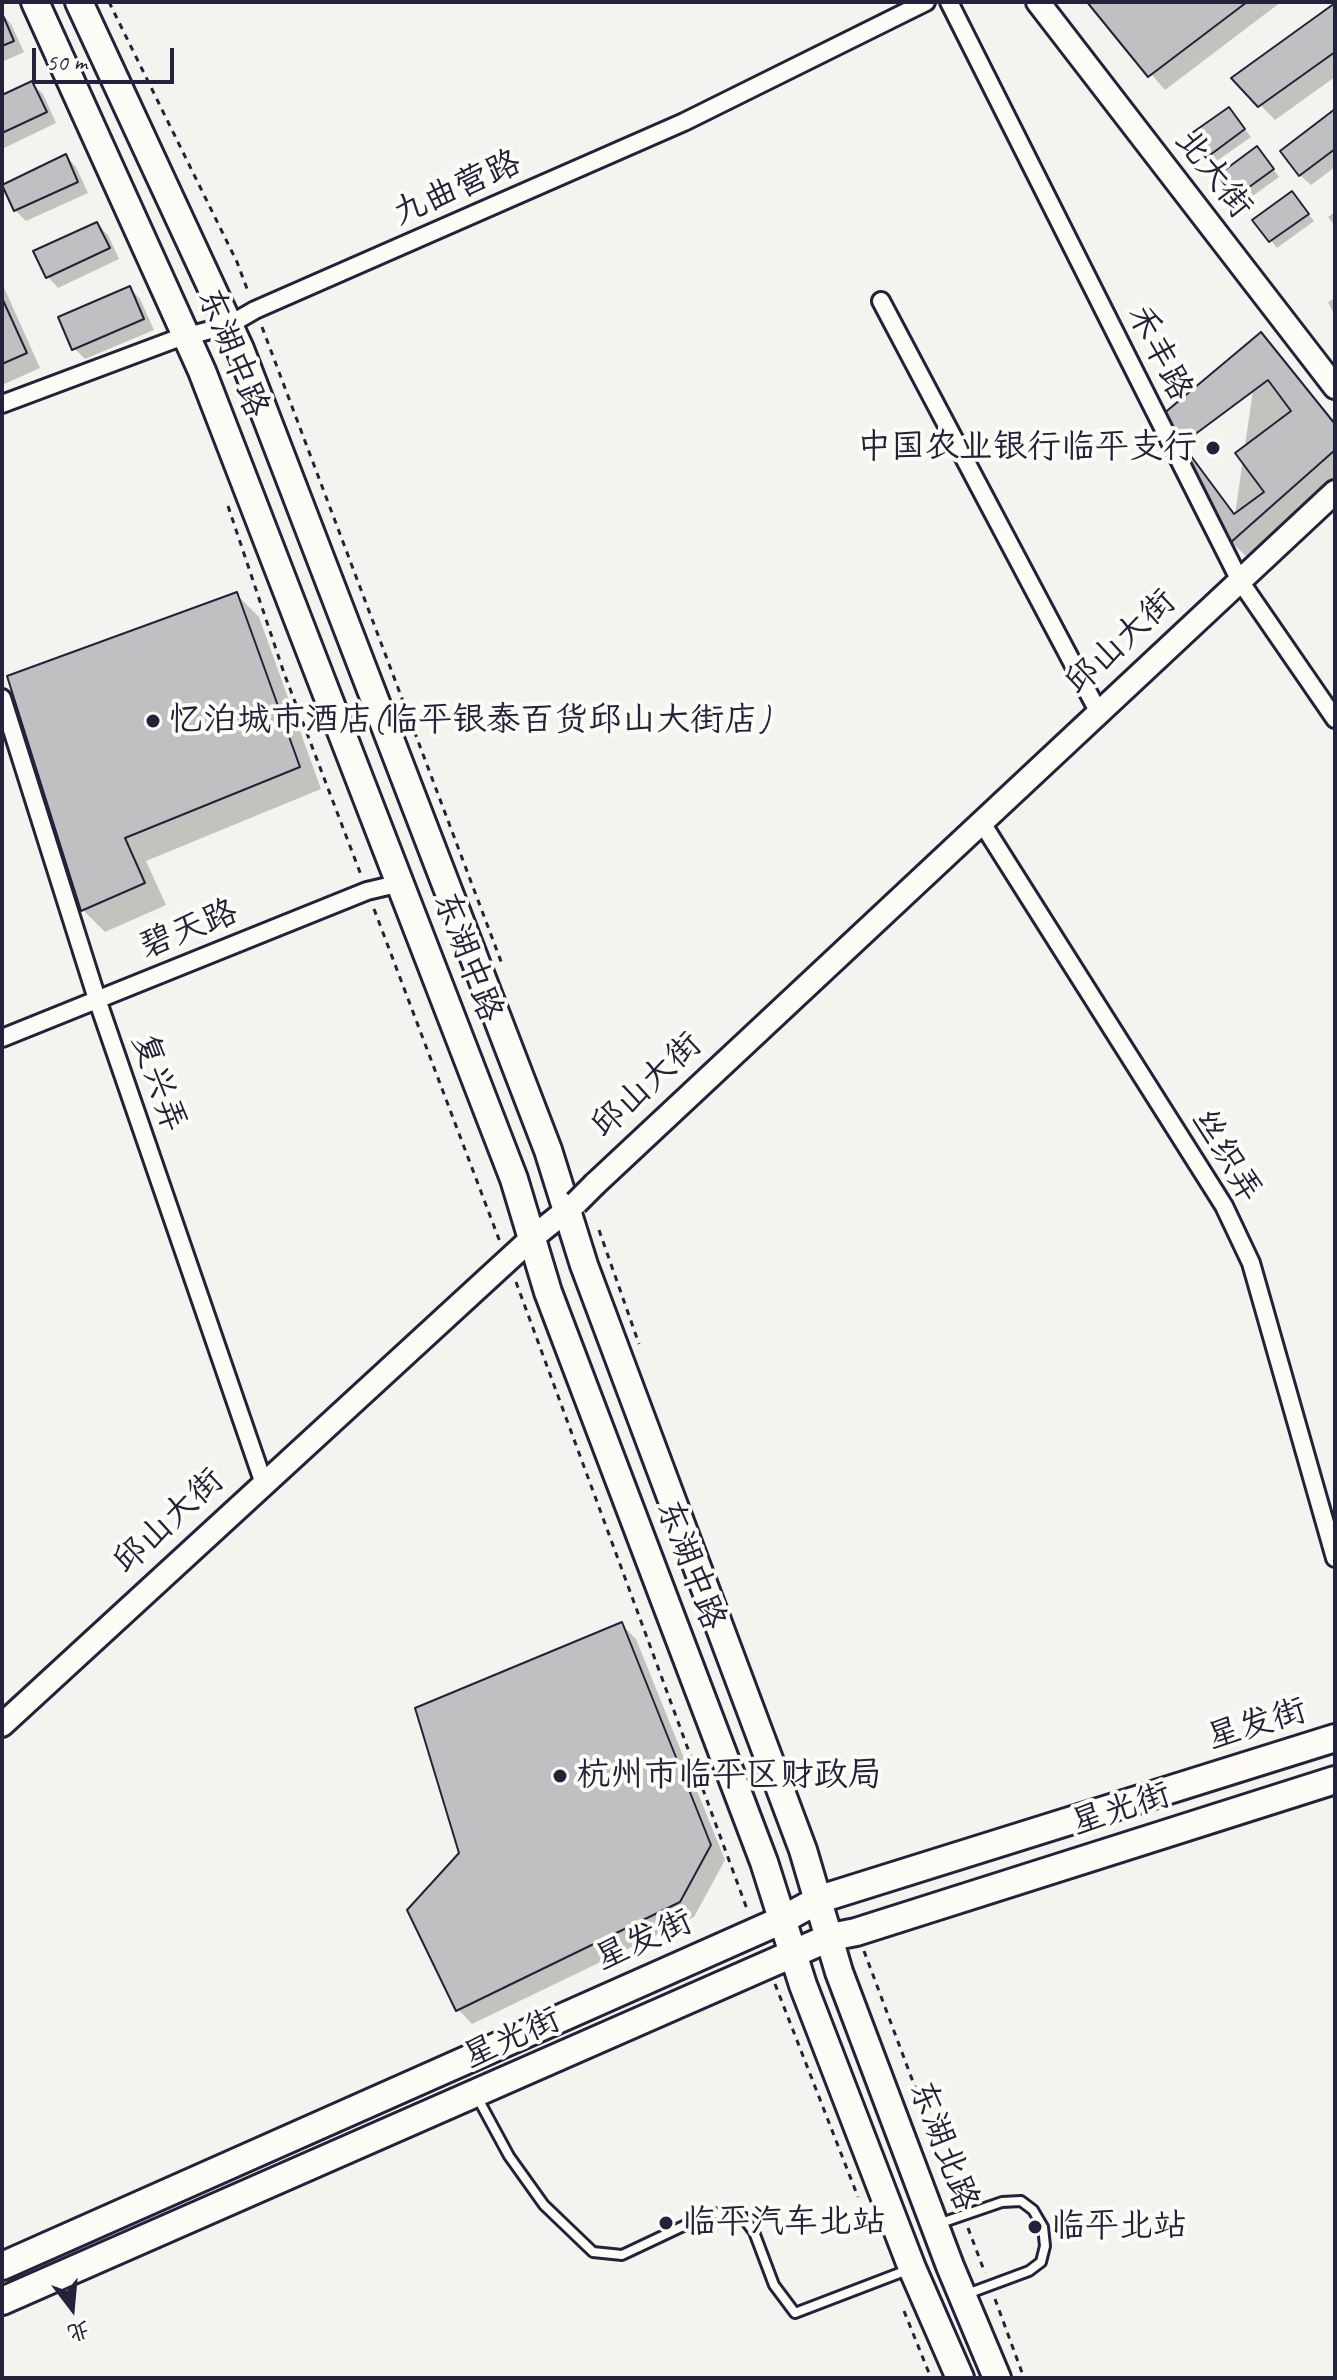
<!DOCTYPE html>
<html>
<head>
<meta charset="utf-8">
<style>
	body { margin:0 }
	#map { position:relative; width:1337px; height:2380px; overflow:hidden; background:#f4f3ef; font-family:Caveat,"LXGW WenKai TC",sans-serif }
	canvas { display:block }
	.frame { position:absolute; inset:0; border:4px solid #22223b; pointer-events:none }
	.north { position:absolute; left:32px; top:2268px; width:80px; height:80px; -webkit-text-stroke:6px #fdfcf7; paint-order:stroke; rotate:164deg; font-size:22px; font-weight:700; line-height:32px; text-align:center; color:#22223b }
	.north::after { content:''; display:block; margin:auto; width:28px; height:36px; background:#22223b; clip-path:polygon(50% 0,100% 100%,50% 72%,0 100%) }
	.scale { position:absolute; left:32px; top:48px; width:142px; height:36px; box-sizing:border-box; border:4px solid #22223b; border-top:0; padding-left:10px; font-size:24px; line-height:28px; white-space:nowrap; color:#22223b; -webkit-text-stroke:6px #fdfcf7; paint-order:stroke }
</style>
</head>
<body>
<div id="map">
<canvas width="1337" height="2380"></canvas>
<div class="frame"></div>
<div class="north">北</div>
<div class="scale">50 m</div>
</div>
<script>
const context = document.querySelector('canvas').getContext('2d');
context.lineJoin = 'round';
function fillPath(path, color) {
  context.fillStyle = color;
  context.fill(path, 'evenodd');
}
function toPath(rows) {
  const path = new Path2D();
  for (const r of rows) {
    path.moveTo(r[0], r[1]);
    for (let i = 2; i < r.length; i += 2) path.lineTo(r[i], r[i + 1]);
  }
  return path;
}
function stroke(path, color, width, dash) {
  context.strokeStyle = color;
  context.lineWidth = width;
  context.lineCap = dash ? 'butt' : 'round';
  context.setLineDash(dash || []);
  context.stroke(path);
}
function write(font, color, halo, rows, align = 'center') {
  context.font = font + ' Caveat,"LXGW WenKai TC",sans-serif';
  context.lineWidth = 8;
  context.setLineDash([]);
  context.textBaseline = 'middle';
  context.strokeStyle = halo;
  context.fillStyle = color;
  for (const [text, x, y, turn = 0] of rows) {
    context.save();
    context.translate(x, y);
    context.rotate((+turn || 0) * Math.PI / 180);
    context.textAlign = isNaN(turn) ? turn : align;
    if (halo) context.strokeText(text, 0, 0);
    context.fillText(text, 0, 0);
    context.restore();
  }
}
fillPath(toPath([
	[1089,2,1281,2,1165,90],
	[1335,6,1335,77,1275,120,1234,78],
	[2,14,11,24,24,52,2,62],
	[32,84,43,94,56,123,2,149,2,97],
	[1229,109,1251,137,1214,163,1207,157],
	[1335,112,1335,167,1311,185,1300,175],
	[66,156,76,167,88,193,26,221,15,210],
	[1264,156,1279,177,1243,203,1236,197],
	[1292,194,1314,221,1277,248,1255,220],
	[1335,212,1335,226,1328,217],
	[97,224,108,235,119,259,58,288,48,277],
	[2,283,40,368,2,385],
	[130,288,140,299,154,330,85,359,74,348],
	[1335,298,1335,316,1328,302],
	[1261,335,1335,423,1335,478,1246,556,1231,542],
	[237,595,259,617,321,789,146,861,166,905,105,932,83,910],
	[621,1624,636,1639,725,1860,694,1917,472,2024,458,2009,461,1853]
]), '#0003');
const building = toPath([
	[1087,2,1247,2,1148,77,1087,2],
	[1335,3,1335,52,1258,107,1231,78,1335,3],
	[2,13,14,41,2,46,2,13],
	[32,81,47,112,2,133,2,95,32,81],
	[1229,107,1245,129,1206,158,1189,135,1229,107],
	[1335,109,1335,149,1299,176,1280,151,1335,109],
	[1257,146,1274,169,1234,198,1218,175,1257,146],
	[66,154,78,182,14,211,2,185,66,154],
	[1292,191,1309,214,1269,242,1252,220,1292,191],
	[97,222,110,248,46,278,33,251,97,222],
	[130,286,144,319,72,350,58,317,130,286],
	[2,298,27,353,2,364,2,298],
	[1261,332,1335,424,1335,450,1230,543,1162,415,1261,332],
	[1268,380,1291,411,1235,453,1264,492,1234,514,1182,444,1268,380],
	[237,592,300,767,125,838,145,883,81,911,7,676,237,592],
	[622,1622,711,1845,680,1902,456,2011,407,1910,459,1853,415,1708,622,1622]
]);
fillPath(building, '#c0bfc2');
stroke(building, '#22223b', 2);
const lane = toPath([
	[476,2095,509,2156,544,2205,593,2252,622,2255,711,2213,742,2216,754,2232,774,2285,795,2313,910,2269],
	[938,2224,1002,2202,1021,2201,1033,2210,1043,2227,1045,2246,1041,2262,1029,2271,967,2294]
]);
const street = toPath([
	[949,2,1240,581,1335,719],
	[881,301,1099,713],
	[2,404,173,340,229,325,255,310,684,122,926,2],
	[2,698,97,999,264,1484],
	[982,823,1224,1206,1251,1263,1335,1558],
	[2,1038,367,891,401,883]
]);
const secondary = toPath([
	[1038,2,1335,387],
	[595,1184,1335,492],
	[2,1725,532,1238,567,1210]
]);
const primary = toPath([
	[35,2,202,371,514,1179,548,1292,764,1862,803,1985,912,2268,960,2378],
	[79,2,240,349,548,1150,584,1265,803,1850,839,1972,950,2266,997,2378],
	[2,2266,782,1920,820,1899,1335,1738],
	[2,2301,831,1937,856,1932,1335,1780]
]);
stroke(lane, '#22223b', 14);
stroke(street, '#22223b', 22);
stroke(secondary, '#22223b', 28);
stroke(primary, '#22223b', 32);
stroke(toPath([
	[109,2,237,262,249,294],
	[262,327,502,964],
	[228,506,284,673,361,875],
	[374,909,500,1242],
	[599,1230,639,1344],
	[516,1282,747,1909],
	[864,1951,958,2202],
	[775,1984,858,2197],
	[968,2228,985,2273],
	[995,2299,1024,2378],
	[904,2311,931,2378]
]), '#22223b', 3, [6, 6]);
stroke(lane, '#fdfcf7', 8);
stroke(street, '#fdfcf7', 16);
stroke(secondary, '#fdfcf7', 22);
stroke(primary, '#fdfcf7', 26);
const secondaryBridge = toPath([
	[576,1203,595,1184]
]);
stroke(secondaryBridge, '#22223b', 28, []);
stroke(secondaryBridge, '#fdfcf7', 22);
for (const [x, y, r, color] of [
	[1213,448,8,"#22223b"],
	[153,721,8,"#22223b"],
	[560,1776,8,"#22223b"],
	[666,2223,8,"#22223b"],
	[1035,2227,8,"#22223b"]
]) {
  const dot = new Path2D();
  dot.arc(x, y, r, 0, 2 * Math.PI);
  context.fillStyle = color;
  context.fill(dot);
  stroke(dot, '#fdfcf7', 3);
}
write('34px', '#22223b', '#fdfcf7', [
	["北大街",1213,174,52],
	["九曲营路",457,189,-24],
	["东湖中路",232,353,68],
	["禾丰路",1159,353,63],
	["邱山大街",1121,643,-43],
	["碧天路",189,930,-22],
	["东湖中路",467,957,69],
	["复兴弄",158,1083,71],
	["邱山大街",647,1086,-43],
	["丝织弄",1226,1156,59],
	["邱山大街",169,1522,-43],
	["东湖中路",690,1565,69],
	["星发街",1257,1725,-17],
	["星光街",1121,1810,-18],
	["星发街",644,1941,-24],
	["星光街",512,2039,-24],
	["东湖北路",943,2146,69]
]);
write('34px', '#22223b', '#fdfcf7', [
	["中国农业银行临平支行",1197,448,"right"],
	["忆泊城市酒店(临平银泰百货邱山大街店)",169,721],
	["杭州市临平区财政局",576,1776],
	["临平汽车北站",682,2223],
	["临平北站",1051,2227]
], 'left');
</script>
</body>
</html>
